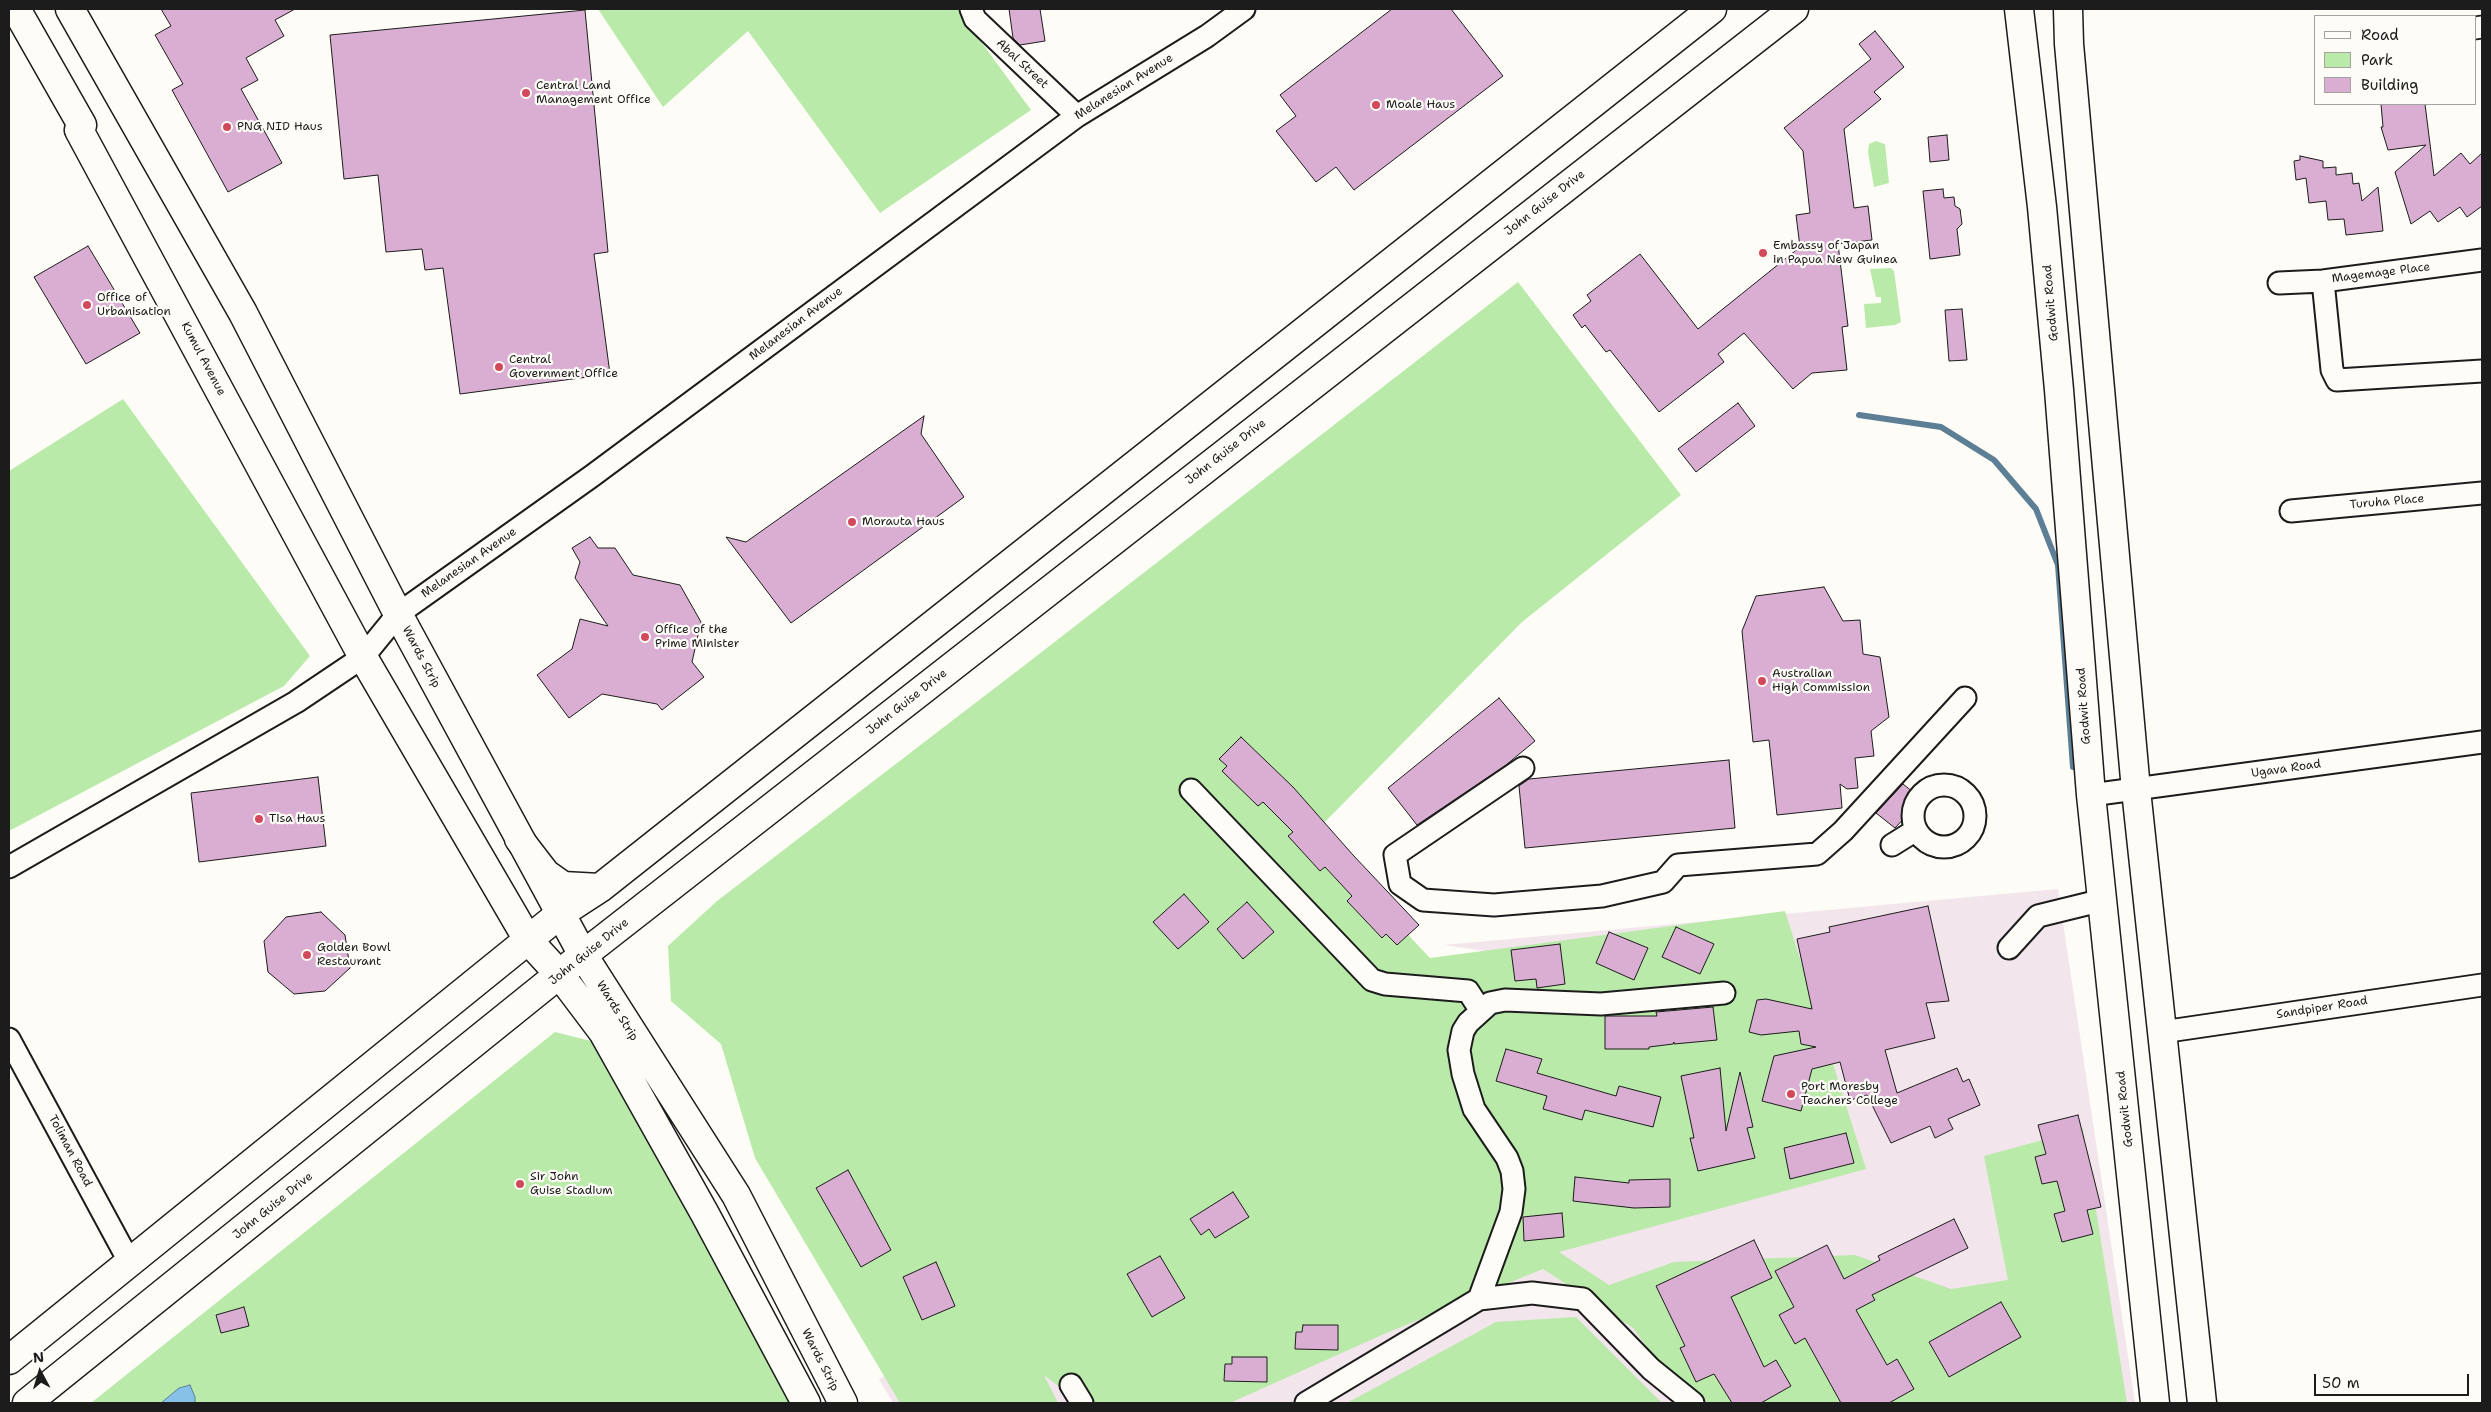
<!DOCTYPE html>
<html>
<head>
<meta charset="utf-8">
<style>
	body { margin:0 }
	#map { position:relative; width:2491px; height:1412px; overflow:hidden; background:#fdfcf7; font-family:"Shantell Sans",sans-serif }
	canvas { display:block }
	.frame { position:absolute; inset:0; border:10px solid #1c1c1c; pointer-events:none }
	.legend { position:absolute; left:2314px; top:15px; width:162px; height:90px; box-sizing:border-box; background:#fdfcf7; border:1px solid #a3a29f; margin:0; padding:6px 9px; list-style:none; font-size:15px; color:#1c1c1c }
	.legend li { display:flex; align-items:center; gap:10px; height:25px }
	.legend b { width:25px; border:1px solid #a3a29f }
	.north { position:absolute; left:15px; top:1347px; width:50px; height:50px; -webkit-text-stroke:4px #fdfcf7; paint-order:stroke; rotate:354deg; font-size:14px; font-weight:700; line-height:20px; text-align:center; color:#1c1c1c }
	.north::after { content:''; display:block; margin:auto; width:18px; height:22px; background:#1c1c1c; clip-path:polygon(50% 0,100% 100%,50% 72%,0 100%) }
	.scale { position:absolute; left:2314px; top:1374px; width:155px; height:22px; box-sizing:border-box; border:2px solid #1c1c1c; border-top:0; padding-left:6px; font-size:15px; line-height:18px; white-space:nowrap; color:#1c1c1c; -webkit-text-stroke:4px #fdfcf7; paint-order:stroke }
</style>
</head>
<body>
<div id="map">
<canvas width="2491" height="1412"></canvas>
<div class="frame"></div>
<ul class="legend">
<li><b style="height:6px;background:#fdfcf7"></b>Road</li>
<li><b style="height:14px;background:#baeaa9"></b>Park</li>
<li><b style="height:14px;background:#d9aed2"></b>Building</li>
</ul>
<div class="north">N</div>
<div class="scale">50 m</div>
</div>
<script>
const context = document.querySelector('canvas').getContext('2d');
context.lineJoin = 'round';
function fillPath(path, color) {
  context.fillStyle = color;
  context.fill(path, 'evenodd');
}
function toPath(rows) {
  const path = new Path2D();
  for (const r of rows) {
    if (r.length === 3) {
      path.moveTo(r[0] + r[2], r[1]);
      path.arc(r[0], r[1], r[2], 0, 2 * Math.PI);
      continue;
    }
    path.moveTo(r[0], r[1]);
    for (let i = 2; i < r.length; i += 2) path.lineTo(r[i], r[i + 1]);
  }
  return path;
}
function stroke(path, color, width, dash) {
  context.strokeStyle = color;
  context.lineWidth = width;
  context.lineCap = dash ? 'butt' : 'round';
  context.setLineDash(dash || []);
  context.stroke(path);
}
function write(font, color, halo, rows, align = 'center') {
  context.font = font + ' "Shantell Sans",sans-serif';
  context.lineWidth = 4.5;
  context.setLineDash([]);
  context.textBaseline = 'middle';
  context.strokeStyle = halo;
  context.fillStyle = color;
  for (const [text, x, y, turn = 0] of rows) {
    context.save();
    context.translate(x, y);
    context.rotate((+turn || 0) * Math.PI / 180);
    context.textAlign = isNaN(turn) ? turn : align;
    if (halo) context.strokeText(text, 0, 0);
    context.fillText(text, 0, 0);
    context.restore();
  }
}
fillPath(toPath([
	[2058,889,2135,1403,893,1403,879,1379,1102,1262,1499,1238,1486,951,1444,945]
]), '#f2e5ec');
fillPath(toPath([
	[598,9,957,9,1031,110,880,213,748,31,663,107],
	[1876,141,1885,144,1889,183,1874,187,1868,152,1869,144],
	[1891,268,1894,271,1901,322,1895,325,1866,328,1864,304,1881,303,1881,297,1876,297,1870,269],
	[1518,282,1681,495,1522,622,1313,834,1430,958,1785,911,1866,1169,1559,1252,1609,1285,1674,1262,1855,1255,1951,1289,2008,1280,1984,1156,2083,1129,2127,1403,1687,1403,1633,1328,1543,1269,1384,1334,1230,1403,1080,1403,1044,1375,1058,1403,900,1403,755,1158,721,1044,671,1001,668,946,717,901,1034,658],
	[123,399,310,656,284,686,9,831,9,471],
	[555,1032,599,1043,794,1403,91,1403],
	[1576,1317,1662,1403,1347,1403,1496,1322]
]), '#baeaa9');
const water = toPath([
	[190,1385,195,1397,195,1403,161,1403,179,1388,190,1385]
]);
fillPath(water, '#88c1e7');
stroke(water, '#5d7f96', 1);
stroke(toPath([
	[1859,415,1941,427,1994,460,2036,509,2058,565,2073,767]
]), '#5d7f96', 6);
const building = toPath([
	[161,9,295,9,275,20,284,36,246,58,258,80,241,89,282,163,228,192,172,90,183,84,155,35,171,26,161,9],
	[1009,9,1040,9,1045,41,1020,45,1013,38,1009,9],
	[1392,9,1451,9,1503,76,1354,190,1336,167,1316,182,1276,131,1296,116,1280,95,1392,9],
	[585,10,608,252,594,254,610,374,460,394,443,268,425,270,422,249,386,252,378,175,344,179,330,35,585,10],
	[1875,31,1904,67,1874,92,1881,99,1844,129,1854,208,1868,206,1872,240,1838,244,1848,326,1842,327,1847,370,1812,373,1793,389,1744,333,1718,354,1724,362,1659,412,1610,350,1606,352,1585,325,1582,328,1573,315,1591,301,1587,295,1640,254,1698,329,1800,247,1796,215,1810,213,1803,151,1784,128,1871,59,1859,44,1875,31],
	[2381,104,2425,104,2434,176,2461,153,2470,164,2482,153,2482,206,2467,217,2460,207,2438,222,2430,211,2411,224,2395,172,2426,145,2388,150,2381,127,2383,127,2381,104],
	[1947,135,1949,160,1930,162,1928,137,1947,135],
	[2300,156,2323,161,2323,168,2336,167,2336,175,2352,173,2353,184,2359,183,2362,201,2378,187,2383,231,2346,235,2344,219,2328,220,2326,201,2309,203,2306,178,2296,180,2294,161,2300,160,2300,156],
	[1943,189,1944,198,1954,197,1955,206,1960,209,1962,224,1957,229,1960,255,1930,259,1923,191,1943,189],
	[88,246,140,333,86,364,34,277,88,246],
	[1962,309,1967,360,1949,361,1945,310,1962,309],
	[1738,403,1755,426,1696,472,1678,449,1738,403],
	[924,416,921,434,964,497,791,623,726,537,746,542,924,416],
	[590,537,598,548,615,548,633,575,680,585,701,622,692,662,704,677,662,710,657,704,602,694,569,718,537,675,572,649,580,619,608,626,575,578,580,562,572,548,590,537],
	[1824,587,1843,621,1860,620,1863,654,1880,657,1889,717,1871,731,1874,756,1855,758,1858,788,1847,789,1840,784,1842,808,1777,815,1769,740,1753,742,1742,631,1756,596,1824,587],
	[1499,698,1535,741,1506,765,1417,825,1388,788,1499,698],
	[1241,737,1293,787,1353,855,1419,925,1397,945,1386,934,1382,938,1347,901,1352,896,1325,867,1320,871,1288,836,1293,832,1263,802,1258,806,1222,771,1227,766,1219,759,1241,737],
	[1729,760,1735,828,1525,848,1519,786,1529,779,1729,760],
	[318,777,326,846,199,862,191,793,318,777],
	[1903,784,1918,796,1907,810,1910,812,1895,828,1876,813,1903,784],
	[1184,894,1209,922,1178,949,1153,922,1184,894],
	[1247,902,1274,932,1243,959,1217,929,1247,902],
	[1928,906,1949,1001,1926,1003,1935,1038,1885,1050,1897,1093,1957,1068,1963,1082,1969,1079,1980,1105,1948,1119,1953,1129,1935,1138,1930,1126,1891,1143,1867,1095,1850,1100,1840,1062,1812,1069,1801,1111,1762,1101,1774,1056,1816,1047,1801,1044,1799,1031,1761,1035,1749,1032,1757,1000,1766,999,1812,1009,1797,939,1830,932,1829,927,1928,906],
	[321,912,345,935,350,968,325,991,294,994,268,972,264,941,286,917,321,912],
	[1676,927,1714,944,1700,974,1662,957,1676,927],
	[1609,932,1648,948,1634,980,1596,963,1609,932],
	[1560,944,1565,984,1537,988,1536,979,1515,981,1511,950,1560,944],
	[1713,1007,1717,1040,1674,1044,1674,1042,1673,1044,1649,1047,1649,1049,1605,1049,1605,1016,1657,1016,1656,1012,1713,1007],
	[1506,1049,1542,1059,1537,1073,1616,1096,1619,1086,1661,1097,1653,1127,1585,1110,1582,1120,1543,1109,1547,1096,1496,1081,1506,1049],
	[1720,1068,1726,1131,1740,1072,1753,1127,1747,1128,1755,1158,1698,1171,1690,1138,1694,1138,1681,1076,1720,1068],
	[2078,1115,2101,1207,2087,1210,2093,1234,2062,1242,2054,1214,2065,1211,2057,1181,2042,1184,2035,1157,2046,1154,2038,1125,2078,1115],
	[1846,1133,1854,1163,1790,1179,1784,1148,1846,1133],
	[848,1170,891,1250,861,1267,816,1188,848,1170],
	[1575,1177,1629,1183,1629,1180,1670,1179,1670,1207,1634,1208,1573,1201,1575,1177],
	[1233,1192,1249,1217,1215,1238,1209,1229,1201,1235,1190,1219,1233,1192],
	[1562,1213,1564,1237,1524,1241,1523,1217,1562,1213],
	[1954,1219,1968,1248,1872,1295,1875,1300,1856,1310,1887,1365,1897,1359,1914,1389,1889,1403,1841,1403,1805,1338,1795,1344,1779,1315,1794,1307,1775,1271,1827,1245,1844,1279,1880,1260,1878,1256,1954,1219],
	[1754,1240,1772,1278,1731,1297,1764,1367,1776,1360,1791,1386,1761,1403,1732,1403,1714,1374,1696,1382,1680,1348,1685,1346,1656,1286,1754,1240],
	[1160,1256,1185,1298,1152,1317,1127,1274,1160,1256],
	[936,1262,955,1306,922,1320,903,1277,936,1262],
	[2001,1302,2021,1337,1949,1377,1929,1342,2001,1302],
	[244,1307,249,1326,221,1333,216,1315,244,1307],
	[1303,1325,1338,1325,1338,1350,1295,1349,1296,1332,1302,1332,1303,1325],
	[1232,1357,1267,1357,1267,1382,1224,1381,1225,1364,1232,1364,1232,1357]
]);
fillPath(building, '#d9aed2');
stroke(building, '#1c1c1c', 1);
const street = toPath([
	[971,9,975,19,1077,116],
	[2475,28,2482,27],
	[2323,281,2332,370,2337,380,2482,371],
	[2279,283,2323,281,2482,260],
	[2291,511,2482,493],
	[1523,768,1395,855,1400,884,1423,900,1494,905,1602,896,1663,882,1678,865,1817,854,1843,831,1965,698],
	[1944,816,31],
	[1191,790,1372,980,1385,984,1468,991,1481,1011],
	[2091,795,2482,742],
	[1892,845,1916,830],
	[9,867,296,702,363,657,398,614,592,476,1077,116,1207,36,1244,9],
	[2009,948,2038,916,2103,900],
	[2162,1032,2482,985],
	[9,1039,130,1263],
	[1479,1299,1511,1212,1514,1189,1512,1171,1507,1158,1474,1109,1463,1074,1459,1050,1463,1031,1468,1023,1490,1003,1505,1000,1601,1004,1724,993],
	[1071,1385,1082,1403],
	[1306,1403,1479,1299,1532,1293,1583,1299,1651,1369,1693,1403]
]);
const secondary = toPath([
	[16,9,82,125,79,130,363,657,528,940,560,975,603,1032,705,1214,806,1403],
	[70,9,243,313,398,614,583,955,736,1195,843,1403],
	[2019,9,2042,207,2059,390,2091,795,2155,1403],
	[2068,9,2069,44,2136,790,2202,1403]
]);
const highway = toPath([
	[519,839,546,874,563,886,600,888],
	[9,1360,560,914,600,888,1712,9],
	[27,1403,583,955,1794,9]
]);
stroke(street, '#1c1c1c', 25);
stroke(secondary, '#1c1c1c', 31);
stroke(highway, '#1c1c1c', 31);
stroke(street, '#fdfcf7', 21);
stroke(secondary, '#fdfcf7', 28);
stroke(highway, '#fdfcf7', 28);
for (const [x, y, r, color] of [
	[526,93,5,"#d1495b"],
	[1376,105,5,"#d1495b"],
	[227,127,5,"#d1495b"],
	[1763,253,5,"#d1495b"],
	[87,305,5,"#d1495b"],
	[499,367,5,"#d1495b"],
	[852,522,5,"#d1495b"],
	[645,637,5,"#d1495b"],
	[1762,681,5,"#d1495b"],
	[259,819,5,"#d1495b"],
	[307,955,5,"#d1495b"],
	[1791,1094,5,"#d1495b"],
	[520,1184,5,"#d1495b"]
]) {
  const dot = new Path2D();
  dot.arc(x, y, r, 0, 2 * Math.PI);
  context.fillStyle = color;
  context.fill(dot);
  stroke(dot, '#fdfcf7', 2);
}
write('12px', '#1c1c1c', '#fdfcf7', [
	["Abal Street",1022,64,43],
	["Melanesian Avenue",1124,87,-32],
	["John Guise Drive",1545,203,-38],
	["Magemage Place",2381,273,-7],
	["Godwit Road",2051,303,-95],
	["Melanesian Avenue",796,324,-37],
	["Kumul Avenue",203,359,62],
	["John Guise Drive",1226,452,-38],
	["Turuha Place",2387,502,-5],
	["Melanesian Avenue",469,563,-35],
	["Wards Strip",421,657,62],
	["John Guise Drive",907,702,-38],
	["Godwit Road",2084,706,-94],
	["Ugava Road",2286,769,-8],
	["John Guise Drive",589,952,-39],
	["Sandpiper Road",2322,1008,-9],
	["Wards Strip",617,1011,58],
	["Godwit Road",2125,1109,-96],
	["Toliman Road",70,1151,62],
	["John Guise Drive",273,1206,-39],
	["Wards Strip",820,1360,63]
]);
write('12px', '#1c1c1c', '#fdfcf7', [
	["Central Land",536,86],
	["Management Office",536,100],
	["Moale Haus",1386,105],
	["PNG NID Haus",237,127],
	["Embassy of Japan",1773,246],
	["in Papua New Guinea",1773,260],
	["Office of",97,298],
	["Urbanisation",97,312],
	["Central",509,360],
	["Government Office",509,374],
	["Morauta Haus",862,522],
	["Office of the",655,630],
	["Prime Minister",655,644],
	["Australian",1772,674],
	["High Commission",1772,688],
	["Tisa Haus",269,819],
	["Golden Bowl",317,948],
	["Restaurant",317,962],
	["Port Moresby",1801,1087],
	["Teachers College",1801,1101],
	["Sir John",530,1177],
	["Guise Stadium",530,1191]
], 'left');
</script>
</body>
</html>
